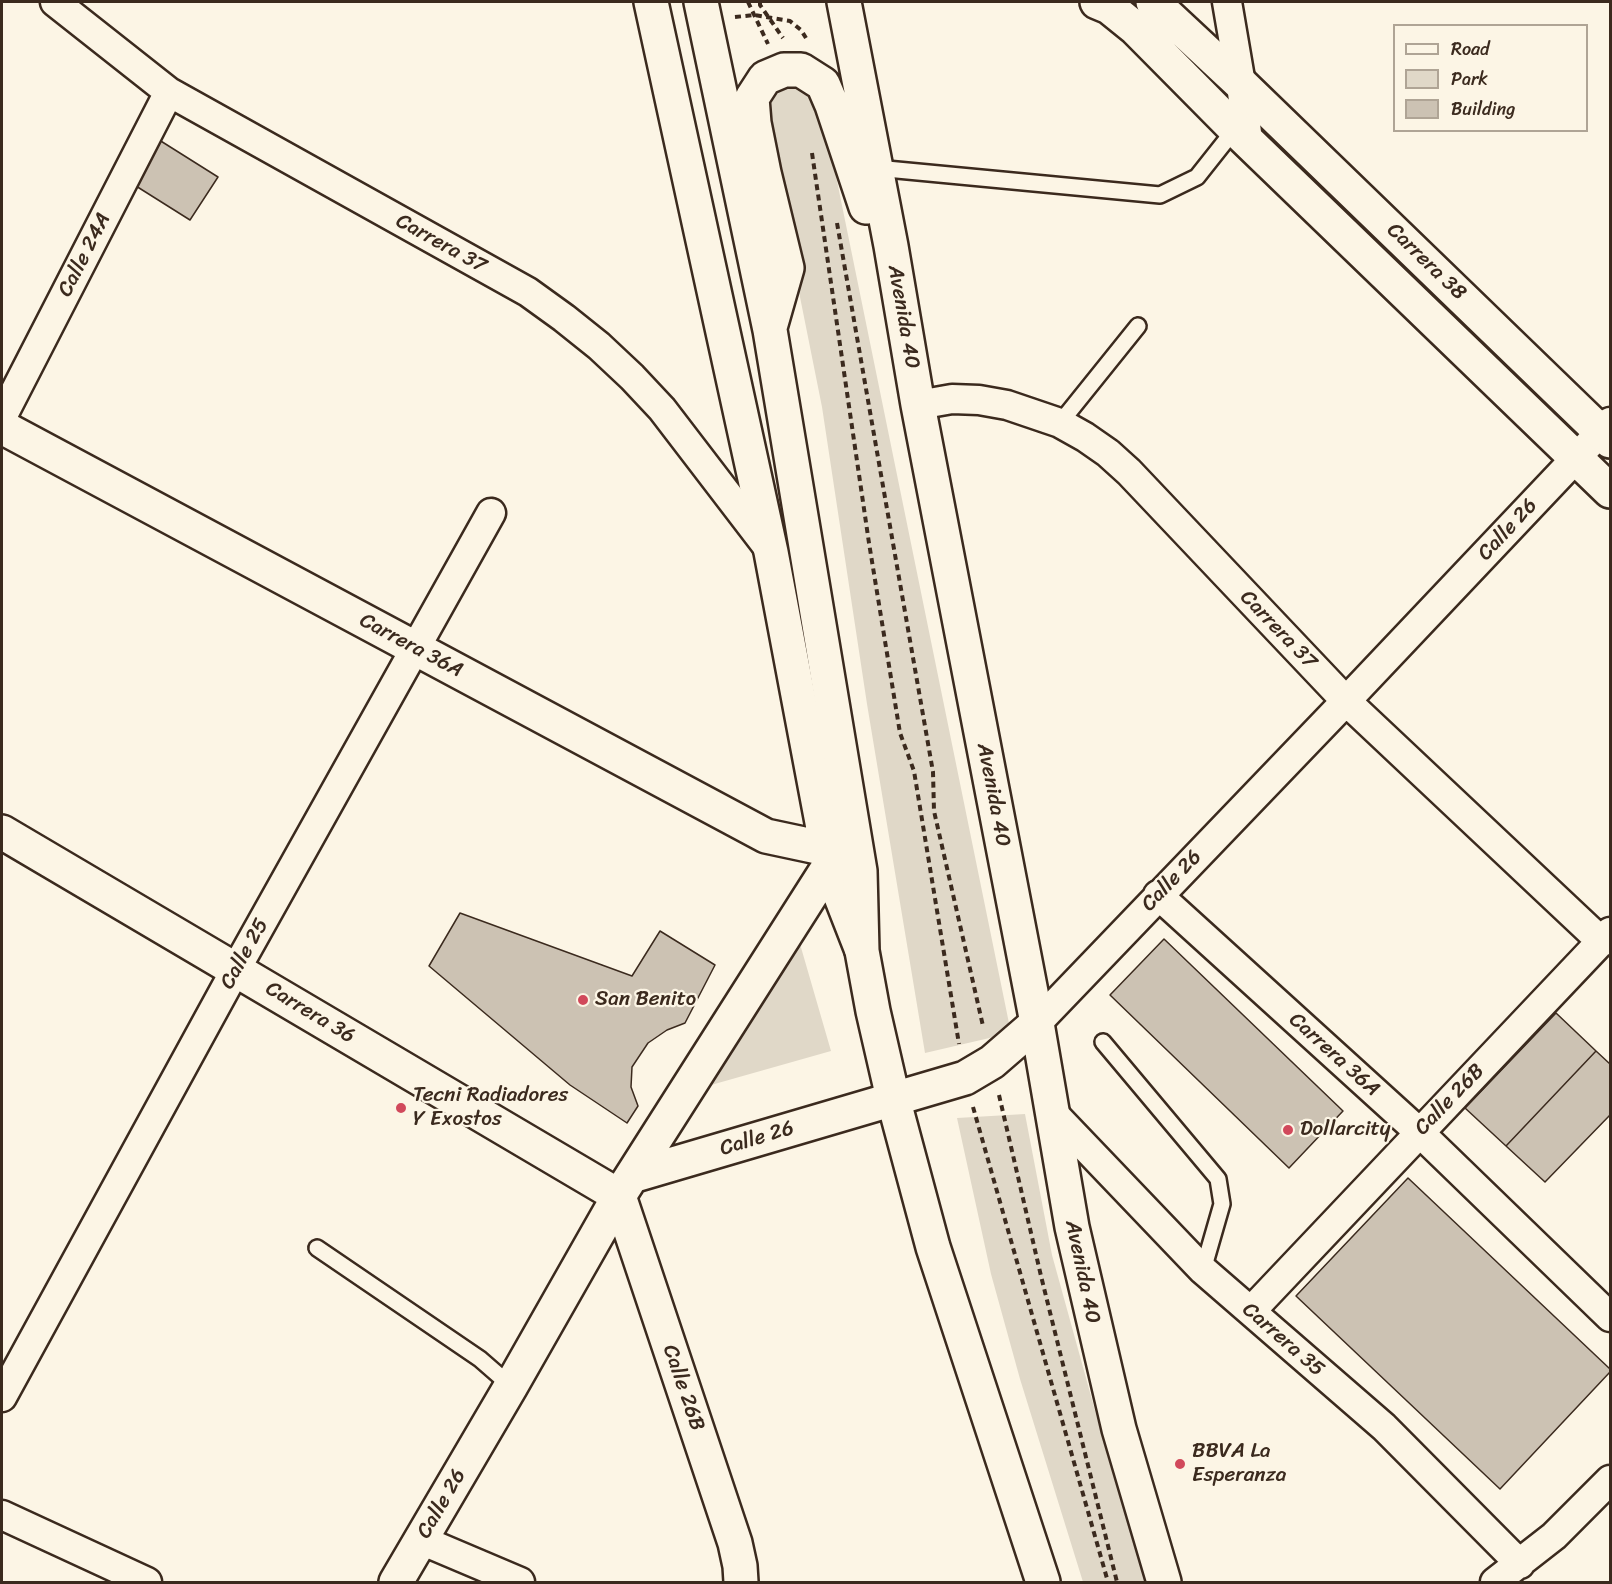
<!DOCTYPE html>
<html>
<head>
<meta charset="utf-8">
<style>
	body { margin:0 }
	#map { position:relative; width:1612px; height:1584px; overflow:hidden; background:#fcf5e5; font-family:Sriracha,sans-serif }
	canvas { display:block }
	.frame { position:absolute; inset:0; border:3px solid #3b2a1e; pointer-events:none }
	.legend { position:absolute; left:1393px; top:24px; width:195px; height:108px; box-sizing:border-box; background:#fcf5e5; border:2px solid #afa495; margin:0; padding:8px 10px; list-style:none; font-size:18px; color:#3b2a1e }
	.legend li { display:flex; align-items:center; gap:12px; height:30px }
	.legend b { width:30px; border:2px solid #afa495 }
</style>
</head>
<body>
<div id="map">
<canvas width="1612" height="1584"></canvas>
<div class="frame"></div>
<ul class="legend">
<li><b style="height:8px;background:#fcf5e5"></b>Road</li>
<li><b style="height:16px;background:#e0d8c8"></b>Park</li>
<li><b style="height:16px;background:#ccc2b3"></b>Building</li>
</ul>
</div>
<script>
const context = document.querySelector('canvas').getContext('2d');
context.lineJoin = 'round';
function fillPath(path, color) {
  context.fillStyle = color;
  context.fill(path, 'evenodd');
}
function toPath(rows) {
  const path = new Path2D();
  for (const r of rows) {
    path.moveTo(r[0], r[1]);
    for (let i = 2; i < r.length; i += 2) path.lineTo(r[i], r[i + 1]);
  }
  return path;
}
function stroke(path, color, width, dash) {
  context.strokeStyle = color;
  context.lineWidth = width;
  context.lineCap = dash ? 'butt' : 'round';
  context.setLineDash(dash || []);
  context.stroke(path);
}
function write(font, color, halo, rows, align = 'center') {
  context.font = font + ' Sriracha,sans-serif';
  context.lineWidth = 4.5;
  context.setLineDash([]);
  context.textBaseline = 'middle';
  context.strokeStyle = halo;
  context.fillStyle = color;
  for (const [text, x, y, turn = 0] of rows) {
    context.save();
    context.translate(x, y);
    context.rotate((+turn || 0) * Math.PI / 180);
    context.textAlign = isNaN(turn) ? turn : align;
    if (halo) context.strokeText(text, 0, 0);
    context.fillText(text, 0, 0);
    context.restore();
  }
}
fillPath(toPath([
	[777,84,814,87,827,132,1011,1033,925,1053,867,704,822,407,786,227,766,101],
	[800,944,831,1051,711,1085],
	[1025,1114,1052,1255,1107,1454,1145,1582,1083,1582,1020,1379,991,1274,957,1118]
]), '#e0d8c8');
const building = toPath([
	[156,138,218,177,190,220,128,181,156,138],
	[460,913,632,976,660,931,715,965,685,1023,667,1030,648,1043,632,1067,631,1087,638,1106,627,1123,570,1085,429,966,460,913],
	[1164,939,1343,1111,1289,1168,1110,995,1164,939],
	[1556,1013,1596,1051,1506,1146,1465,1108,1556,1013],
	[1596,1051,1610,1064,1610,1115,1545,1182,1506,1146,1596,1051],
	[1408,1178,1610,1369,1610,1372,1500,1489,1296,1296,1408,1178]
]);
fillPath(building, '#ccc2b3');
stroke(building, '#3b2a1e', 1.5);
const lane = toPath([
	[876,168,1160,195,1197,177,1235,129],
	[1060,423,1138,326],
	[1103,1042,1218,1179,1222,1204,1203,1270],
	[317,1248,480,1359,511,1386]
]);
const street = toPath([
	[55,2,169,92,528,292,564,318,599,346,632,377,662,409,770,550],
	[1227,2,1241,84,1248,141],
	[918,405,952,399,979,400,1007,405,1060,423,1085,437,1108,453,1129,472,1346,701,1602,942],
	[2,417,169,92],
	[1158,895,1419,1132,1610,1317],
	[1037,1023,1346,701,1610,422],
	[1051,1111,1203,1270,1384,1427,1520,1564],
	[1251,1311,1610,932],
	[2,1397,236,969,491,513],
	[2,1515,147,1582],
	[421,1540,520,1582],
	[1495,1582,1554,1536,1610,1480]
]);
const secondary = toPath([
	[651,2,771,552,827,849,834,879,861,948],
	[1097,2,1109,7,1135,28,1235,129,1610,491],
	[1153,2,1241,84,1610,441],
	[2,427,766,836,827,849],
	[2,832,619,1196],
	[632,1176,965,1078,992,1062,1037,1023],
	[619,1196,735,1543,740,1566,741,1582],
	[396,1582,511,1386,619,1196,831,863]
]);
const highway = toPath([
	[701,2,770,330,860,871,862,951,873,1011,893,1098,933,1247,1043,1582],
	[844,2,891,246,918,405,1037,1023,1072,1227,1119,1429,1164,1582],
	[771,324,787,268,764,173,754,123,752,98,765,78,784,70,801,70,823,84,832,105,866,207]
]);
stroke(lane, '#3b2a1e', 20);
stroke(street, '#3b2a1e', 33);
stroke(secondary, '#3b2a1e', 38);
stroke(highway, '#3b2a1e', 38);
stroke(toPath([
	[748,2,768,44],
	[760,2,760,5,783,38],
	[735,17,754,15,790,21,801,30,806,38],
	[812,153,869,543,900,733,914,771,959,1044],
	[837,223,933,772,934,811,983,1026],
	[999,1095,1041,1276,1117,1582],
	[973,1107,1108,1582]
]), '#3b2a1e', 4, [6, 4.5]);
stroke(lane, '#fcf5e5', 15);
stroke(street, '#fcf5e5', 28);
stroke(secondary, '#fcf5e5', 33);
stroke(highway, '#fcf5e5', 33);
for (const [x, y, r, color] of [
	[583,1000,6,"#d1495b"],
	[401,1108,6,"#d1495b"],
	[1288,1130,6,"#d1495b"],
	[1180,1464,6,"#d1495b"]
]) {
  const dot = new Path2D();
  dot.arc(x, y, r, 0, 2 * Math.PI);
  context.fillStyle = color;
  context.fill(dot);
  stroke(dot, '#fcf5e5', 2);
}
write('21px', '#3b2a1e', '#fcf5e5', [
	["Carrera 37",441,244,29],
	["Calle 24A",85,255,-63],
	["Carrera 38",1426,262,44],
	["Avenida 40",903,317,80],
	["Calle 26",1508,530,-47],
	["Carrera 37",1278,630,46],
	["Carrera 36A",411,646,28],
	["Avenida 40",993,795,79],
	["Calle 26",1172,881,-46],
	["Calle 25",245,954,-61],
	["Carrera 36",310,1013,31],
	["Carrera 36A",1334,1055,42],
	["Calle 26B",1450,1100,-46],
	["Calle 26",757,1139,-17],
	["Avenida 40",1082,1272,78],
	["Carrera 35",1283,1340,41],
	["Calle 26B",683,1388,71],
	["Calle 26",442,1504,-60]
]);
write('21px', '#3b2a1e', '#fcf5e5', [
	["San Benito",595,1000],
	["Tecni Radiadores",413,1096],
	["Y Exostos",413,1120],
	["Dollarcity",1300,1130],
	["BBVA La",1192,1452],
	["Esperanza",1192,1476]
], 'left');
</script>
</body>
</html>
